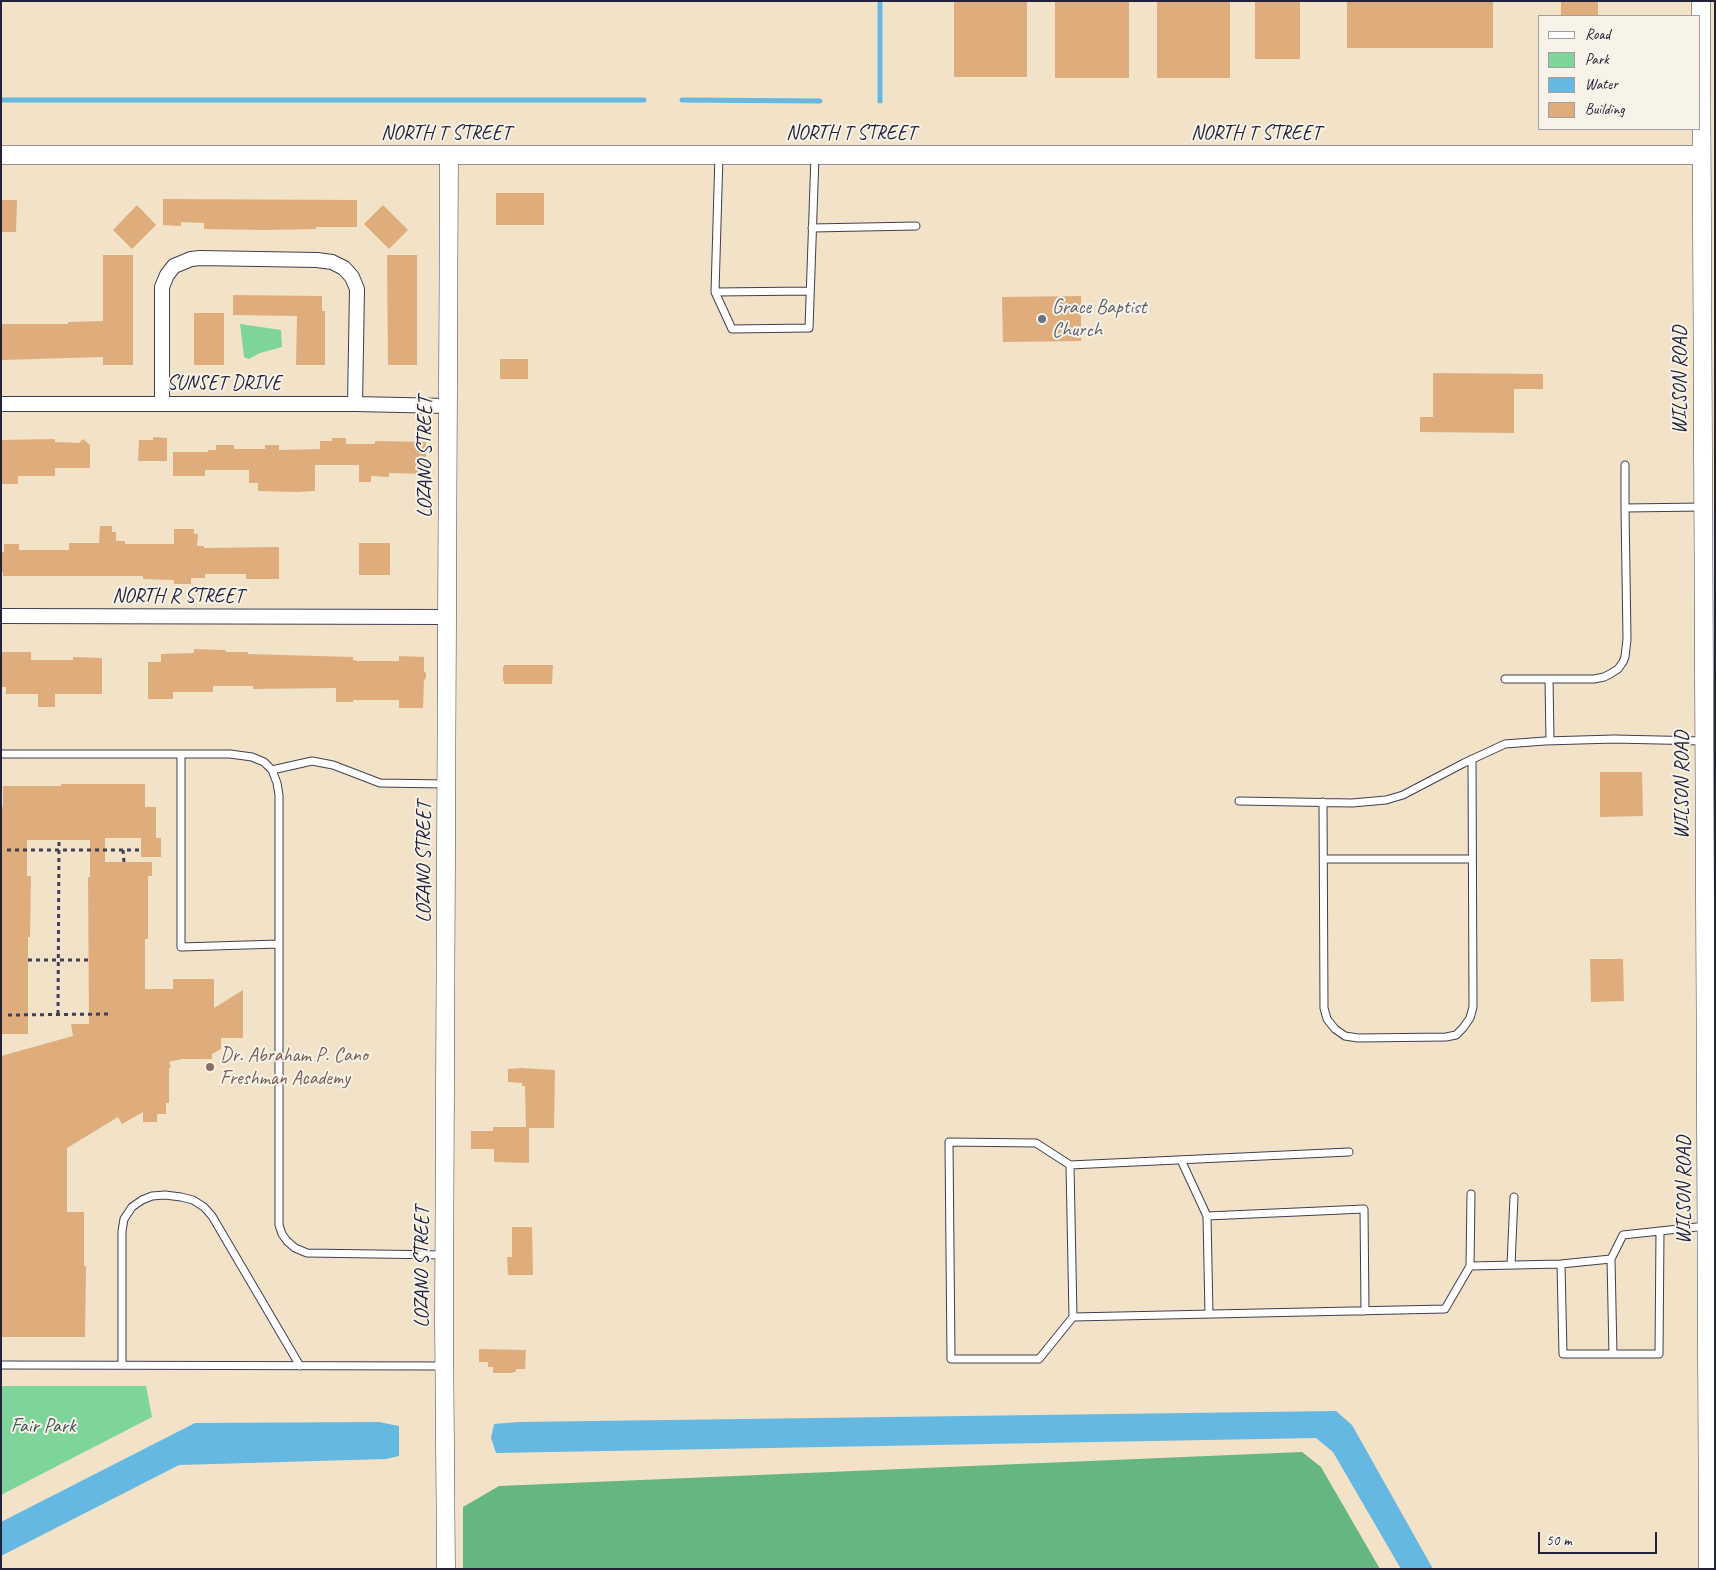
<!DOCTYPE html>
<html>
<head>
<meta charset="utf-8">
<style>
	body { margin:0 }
	#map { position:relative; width:1716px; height:1570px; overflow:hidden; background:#f2e2c7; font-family:Caveat,sans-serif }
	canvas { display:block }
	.frame { position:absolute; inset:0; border:2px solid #22223b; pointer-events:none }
	.legend { position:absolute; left:1538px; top:15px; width:162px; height:115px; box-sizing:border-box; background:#f7f3e8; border:1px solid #a29fa3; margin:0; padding:6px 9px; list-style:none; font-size:15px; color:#22223b }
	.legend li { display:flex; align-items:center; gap:10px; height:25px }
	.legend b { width:25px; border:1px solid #a29fa3 }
	.scale { position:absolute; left:1538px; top:1532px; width:119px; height:22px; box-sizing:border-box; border:2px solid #22223b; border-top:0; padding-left:6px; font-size:15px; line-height:18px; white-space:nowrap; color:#22223b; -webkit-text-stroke:4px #f7f3e8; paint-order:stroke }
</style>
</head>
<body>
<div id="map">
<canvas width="1716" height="1570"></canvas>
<div class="frame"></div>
<ul class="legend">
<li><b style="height:6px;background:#fff"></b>Road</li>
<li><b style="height:14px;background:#7dd599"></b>Park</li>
<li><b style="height:14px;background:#65b8e1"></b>Water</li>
<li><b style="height:14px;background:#dfad7c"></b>Building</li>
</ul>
<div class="scale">50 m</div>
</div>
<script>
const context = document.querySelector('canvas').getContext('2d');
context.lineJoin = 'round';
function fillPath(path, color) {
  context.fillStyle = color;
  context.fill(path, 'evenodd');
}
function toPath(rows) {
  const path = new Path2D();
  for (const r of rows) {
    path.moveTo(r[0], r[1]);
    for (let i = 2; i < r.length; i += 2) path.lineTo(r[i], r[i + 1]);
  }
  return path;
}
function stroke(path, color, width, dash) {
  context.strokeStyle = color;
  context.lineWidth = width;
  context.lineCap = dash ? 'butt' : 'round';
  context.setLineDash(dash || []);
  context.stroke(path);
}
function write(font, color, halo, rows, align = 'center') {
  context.font = font + ' Caveat,sans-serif';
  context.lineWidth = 4;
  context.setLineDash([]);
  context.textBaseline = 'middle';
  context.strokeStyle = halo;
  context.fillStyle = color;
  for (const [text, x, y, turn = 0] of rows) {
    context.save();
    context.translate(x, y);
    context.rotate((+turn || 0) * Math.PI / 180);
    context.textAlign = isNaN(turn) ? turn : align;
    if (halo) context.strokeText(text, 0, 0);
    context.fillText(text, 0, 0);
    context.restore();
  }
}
fillPath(toPath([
	[240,324,281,330,282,347,260,353,249,359,244,357],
	[1,1386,146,1386,152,1417,1,1495]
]), '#7dd599');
fillPath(toPath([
	[1302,1452,1321,1467,1380,1569,463,1569,463,1507,499,1486]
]), '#66b681');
fillPath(toPath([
	[1336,1411,1352,1425,1433,1569,1401,1569,1333,1452,1316,1438,496,1453,491,1438,494,1424,519,1422],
	[379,1422,399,1426,399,1456,386,1459,179,1465,1,1556,1,1522,195,1423]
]), '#65b8e1');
stroke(toPath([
	[1,100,644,100],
	[682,100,820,101],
	[880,101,880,1]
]), '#65b8e1', 5);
fillPath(toPath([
	[954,1,1027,1,1027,77,954,77],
	[1055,1,1129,1,1129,78,1055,78],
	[1157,1,1230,1,1230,78,1157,78],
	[1255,1,1300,1,1300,59,1255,59],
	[1347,1,1493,1,1493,48,1347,48],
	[1561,2,1598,2,1598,16,1561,16],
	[496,193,544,193,544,225,496,225],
	[163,199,357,200,357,227,316,227,316,229,264,230,204,229,204,223,181,222,181,226,163,225],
	[1,200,17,200,16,232,1,232],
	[137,205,156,225,132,249,113,230],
	[383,205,408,230,389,249,364,224],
	[103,255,133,255,133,365,103,365,103,357,1,360,1,324,68,324,68,322,103,321],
	[387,255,417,255,417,365,388,365],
	[233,295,322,296,322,311,325,311,325,365,296,365,297,316,233,315],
	[1081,296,1081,341,1003,342,1002,297],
	[194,313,224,313,224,365,194,365],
	[500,359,528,359,528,379,500,379],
	[1433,373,1543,374,1543,389,1514,389,1514,433,1420,432,1420,417,1433,417],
	[153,437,167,438,167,461,138,461,139,440,153,440],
	[332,438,346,438,346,444,375,444,375,441,426,442,426,474,389,473,389,477,371,476,371,482,359,482,359,465,315,465,315,491,297,492,258,491,258,483,249,483,249,470,205,470,205,476,173,476,173,452,208,452,208,450,216,450,216,445,234,445,234,449,265,449,265,445,279,445,279,450,320,449,320,441,332,441],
	[55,439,55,442,79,443,83,439,90,445,90,468,55,468,55,476,18,476,18,484,1,484,1,440],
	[100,526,112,526,112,532,116,532,116,541,125,541,125,544,174,544,174,529,194,529,194,534,198,534,197,546,204,546,204,548,279,547,279,579,246,579,246,574,205,574,205,578,191,578,191,584,174,584,174,580,143,579,143,576,3,576,3,572,1,572,1,552,4,552,4,544,19,544,19,550,69,550,69,543,99,543],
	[359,543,390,543,390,575,359,575],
	[194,649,225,650,226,652,248,652,248,654,353,657,353,660,359,661,399,661,399,656,424,657,424,671,426,673,426,678,424,680,423,708,399,708,399,700,353,700,353,702,336,702,336,688,253,689,253,686,213,686,213,692,173,692,173,699,148,699,148,662,161,662,161,654,194,653],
	[1,652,31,652,31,660,73,660,73,657,102,658,102,694,55,694,55,707,38,707,38,694,6,694,6,687,1,687],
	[504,665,553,665,552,684,504,684,504,681,503,681,503,667,504,667],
	[1600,772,1642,772,1643,816,1600,817],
	[61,784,145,784,145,807,156,807,156,838,161,838,161,857,141,857,141,838,105,838,105,862,152,862,152,876,148,876,148,939,145,939,145,989,173,989,173,979,214,979,214,1008,243,990,243,1038,221,1038,221,1049,212,1054,212,1059,182,1059,169,1062,171,1067,169,1068,169,1103,166,1103,166,1114,157,1114,157,1122,143,1122,143,1112,122,1124,118,1117,67,1148,67,1212,84,1212,84,1266,86,1266,85,1337,1,1337,1,1056,73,1036,71,1024,89,1024,88,877,90,877,90,840,27,840,27,876,31,876,30,937,28,937,28,1034,1,1034,1,807,3,807,3,786,61,786],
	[1590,959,1623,959,1624,1001,1591,1002],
	[521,1068,555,1070,554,1128,529,1128,529,1163,494,1162,494,1149,471,1149,471,1131,493,1131,493,1127,526,1127,525,1086,522,1086,522,1083,508,1082,508,1069],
	[512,1227,532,1227,533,1275,508,1275,507,1257,512,1257],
	[479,1349,526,1350,525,1369,516,1369,516,1372,513,1372,513,1373,493,1373,493,1367,488,1367,488,1362,479,1362]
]), '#dfad7c');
const service = toPath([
	[719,155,715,292,732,329,809,328,815,156],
	[812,228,916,226],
	[715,292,810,291],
	[1625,465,1625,508,1703,507],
	[1505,679,1594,679,1604,677,1610,674,1618,669,1623,662,1625,657,1627,639,1625,508],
	[1549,679,1550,741],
	[1,754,230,754,252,757,264,762,272,770,277,783,279,795,279,1225,282,1234,287,1241,295,1248,307,1253,444,1255],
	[181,754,181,947,279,944],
	[272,770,312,761,333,765,380,783,446,784],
	[1239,801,1352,803,1386,800,1403,795,1464,763,1505,744,1545,741,1614,739,1704,741],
	[1323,802,1324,1008,1327,1019,1335,1029,1345,1036,1358,1038,1446,1037,1456,1035,1463,1028,1470,1018,1473,1007,1472,759],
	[1324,859,1472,859],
	[1349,1152,1070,1165,1073,1317,1445,1309,1470,1266,1561,1264,1611,1259,1623,1235,1706,1226],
	[1181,1160,1207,1216,1209,1314],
	[1070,1165,1036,1143,949,1142,951,1359,1039,1359,1073,1317],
	[1207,1216,1364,1209,1365,1311],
	[1611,1259,1613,1354],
	[1561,1264,1563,1354,1659,1354,1660,1231],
	[1511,1265,1514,1197],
	[1470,1266,1471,1194],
	[1,1365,444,1366],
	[122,1365,122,1231,124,1219,132,1207,142,1200,152,1196,165,1195,181,1197,193,1200,204,1207,212,1216,300,1366]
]);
const minor = toPath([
	[1,404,355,404,447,406],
	[162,404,162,287,167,275,174,266,191,259,200,258,317,260,332,262,344,268,352,277,357,289,355,404],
	[1,616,447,617]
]);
const tertiary = toPath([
	[1701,1,1708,1569],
	[1,155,1701,155],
	[446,1569,444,1321,449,155]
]);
stroke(service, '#413f50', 9);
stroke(minor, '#413f50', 16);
stroke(tertiary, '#413f50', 19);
stroke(toPath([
	[7,850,141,850],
	[123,850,124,862],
	[28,960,89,960],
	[58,1014,59,840],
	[8,1015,110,1014]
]), '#413f50', 3, [4, 4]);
stroke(service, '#fff', 7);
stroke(minor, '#fff', 14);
stroke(tertiary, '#fff', 18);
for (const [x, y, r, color] of [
	[1042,319,5,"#6b7280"],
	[210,1067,5,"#8d6e63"]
]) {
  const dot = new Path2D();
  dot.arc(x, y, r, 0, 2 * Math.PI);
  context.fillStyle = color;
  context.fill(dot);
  stroke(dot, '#f7f3e8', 2);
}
write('20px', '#22223b', '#f7f3e8', [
	["NORTH T STREET",446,134],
	["NORTH T STREET",851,134],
	["NORTH T STREET",1256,134],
	["WILSON ROAD",1681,380,-90],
	["SUNSET DRIVE",224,384],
	["LOZANO STREET",426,457,-90],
	["NORTH R STREET",178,597],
	["WILSON ROAD",1683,785,-90],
	["LOZANO STREET",425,862,-90],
	["WILSON ROAD",1685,1190,-90],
	["LOZANO STREET",423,1267,-90]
]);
write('20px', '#5b616d', '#f7f3e8', [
	["Grace Baptist",1052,308],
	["Church",1052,331]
], 'left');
write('20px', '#785e54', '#f7f3e8', [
	["Dr. Abraham P. Cano",220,1056],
	["Freshman Academy",220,1079]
], 'left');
write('20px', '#3d5857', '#f7f3e8', [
	["Fair Park",43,1427]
]);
</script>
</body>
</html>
